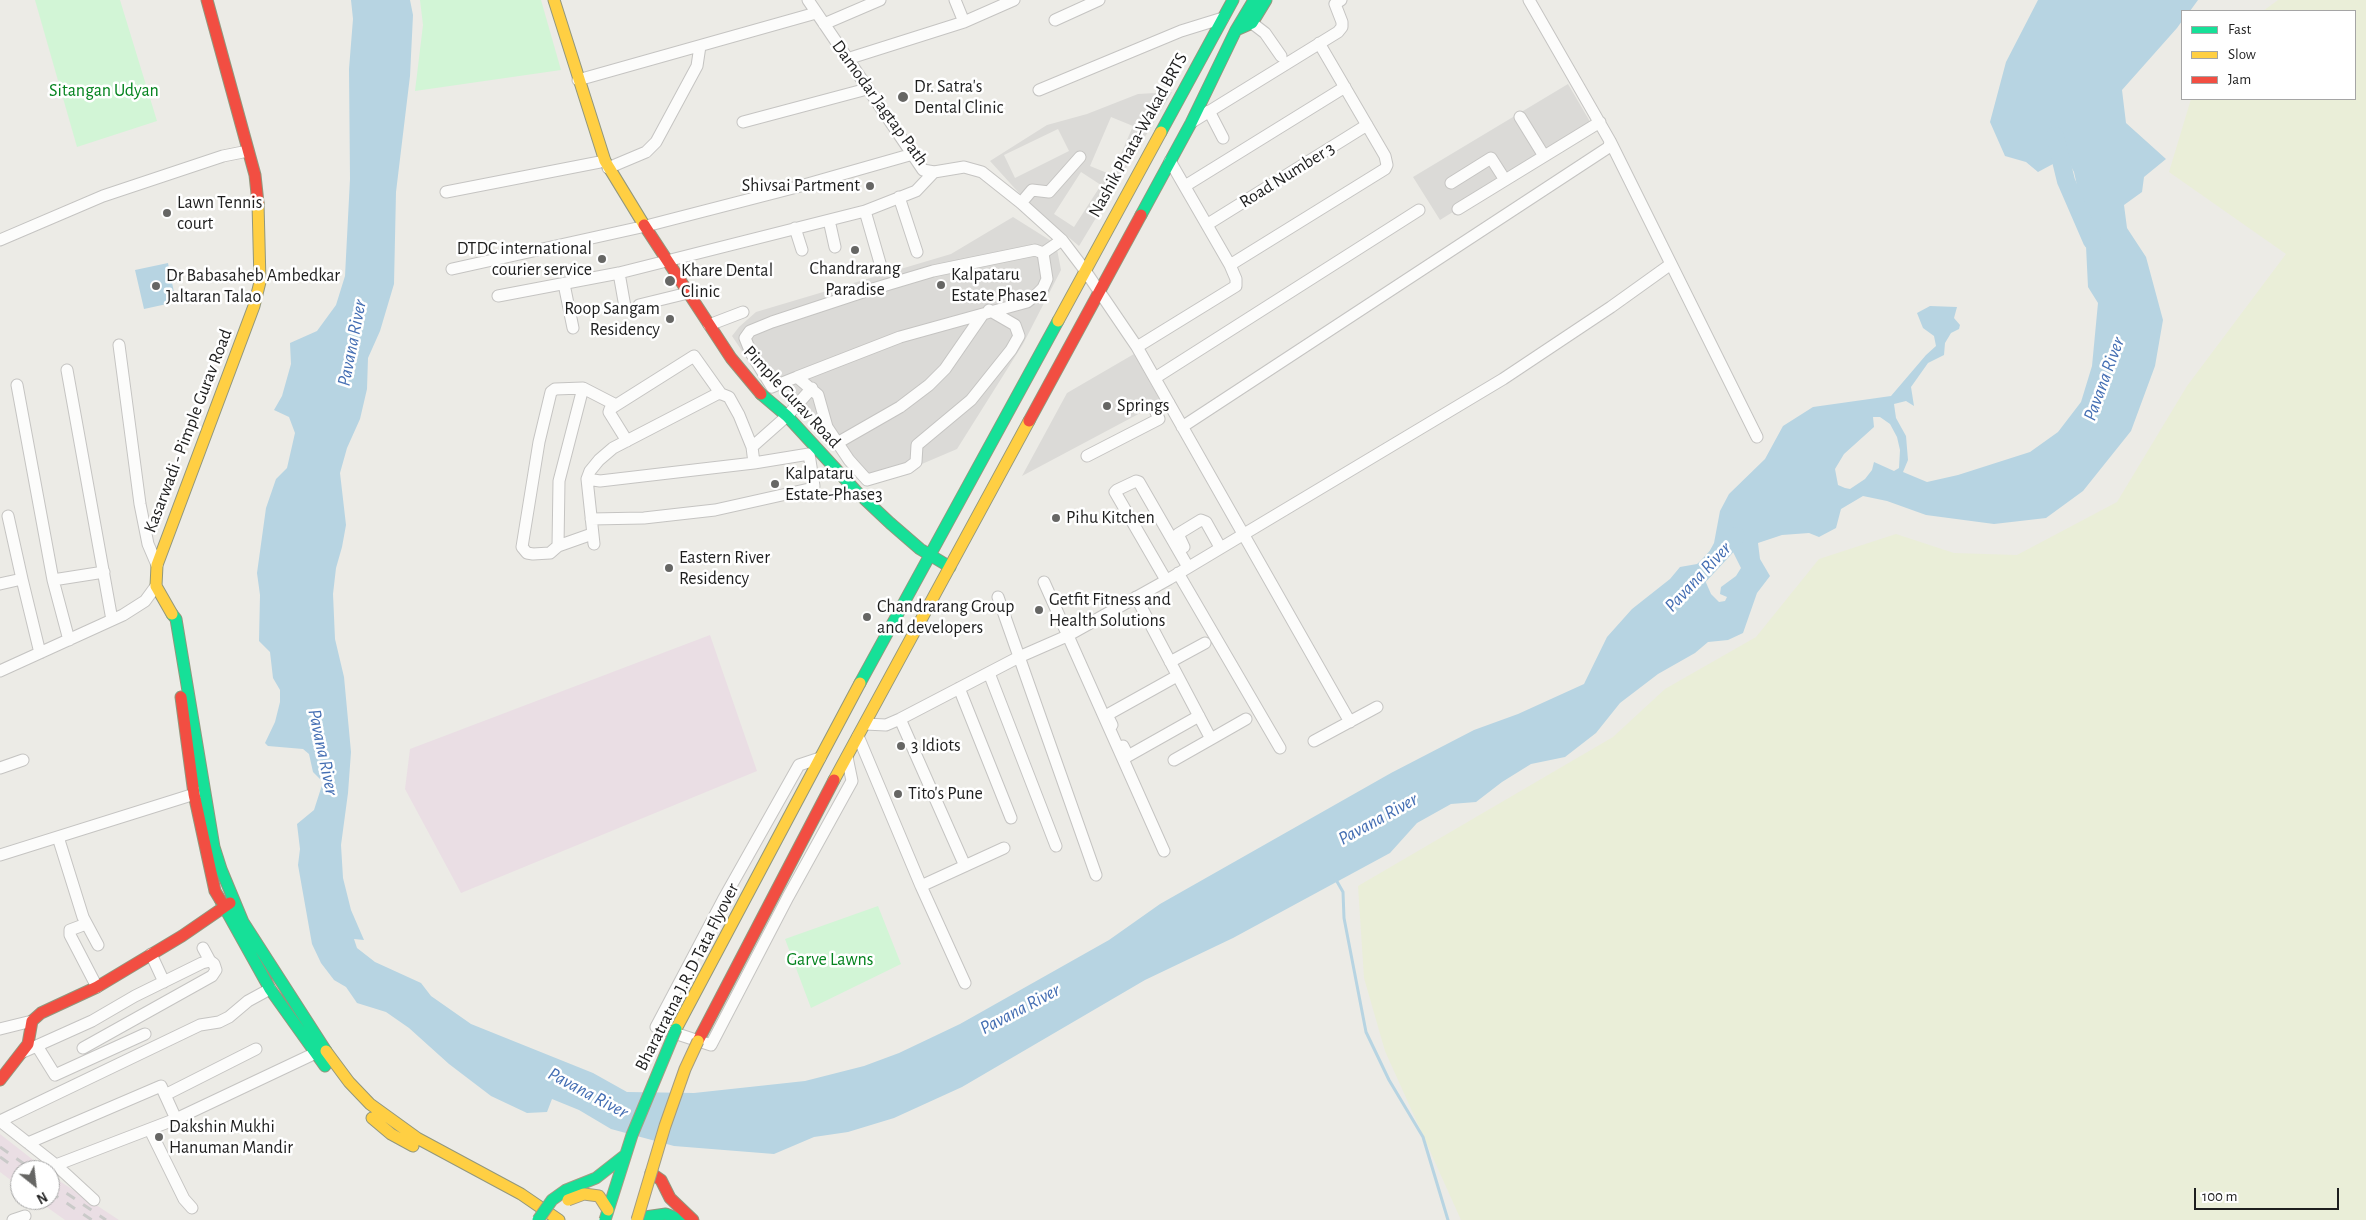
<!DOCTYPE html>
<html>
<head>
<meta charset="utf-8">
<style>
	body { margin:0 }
	#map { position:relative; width:2366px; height:1220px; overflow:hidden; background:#ecebe6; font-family:"Alegreya Sans",sans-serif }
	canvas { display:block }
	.legend { position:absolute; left:2181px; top:10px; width:175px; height:90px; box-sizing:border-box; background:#fff; border:1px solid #a5a5a5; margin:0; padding:6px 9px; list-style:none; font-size:15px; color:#1e1e1e }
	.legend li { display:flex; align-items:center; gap:10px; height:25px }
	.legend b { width:25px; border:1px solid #a5a5a5 }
	.north { position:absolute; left:10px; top:1160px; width:50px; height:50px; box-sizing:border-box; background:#fff; border:1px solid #a5a5a5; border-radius:50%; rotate:151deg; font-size:14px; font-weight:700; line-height:20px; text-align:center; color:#1e1e1e }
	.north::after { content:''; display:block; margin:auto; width:18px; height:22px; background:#666664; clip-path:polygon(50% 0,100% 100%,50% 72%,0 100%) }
	.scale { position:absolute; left:2194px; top:1188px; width:145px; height:22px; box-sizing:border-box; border:2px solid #1e1e1e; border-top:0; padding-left:6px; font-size:15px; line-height:18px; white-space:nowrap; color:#1e1e1e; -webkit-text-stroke:4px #fff; paint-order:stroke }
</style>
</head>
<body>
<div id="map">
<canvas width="2366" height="1220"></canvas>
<ul class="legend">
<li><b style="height:6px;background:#16e098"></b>Fast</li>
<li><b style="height:6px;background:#ffcf43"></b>Slow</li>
<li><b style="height:6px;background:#f24e42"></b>Jam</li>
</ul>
<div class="north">N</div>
<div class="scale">100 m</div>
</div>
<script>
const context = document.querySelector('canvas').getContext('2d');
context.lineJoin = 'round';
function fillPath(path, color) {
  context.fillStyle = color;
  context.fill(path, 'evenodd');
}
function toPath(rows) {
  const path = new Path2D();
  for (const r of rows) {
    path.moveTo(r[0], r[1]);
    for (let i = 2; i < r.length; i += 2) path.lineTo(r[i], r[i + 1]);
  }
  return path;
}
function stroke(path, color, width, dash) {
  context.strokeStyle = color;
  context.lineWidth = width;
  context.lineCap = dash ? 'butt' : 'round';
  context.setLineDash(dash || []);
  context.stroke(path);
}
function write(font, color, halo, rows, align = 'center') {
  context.font = font + ' "Alegreya Sans",sans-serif';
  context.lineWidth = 5;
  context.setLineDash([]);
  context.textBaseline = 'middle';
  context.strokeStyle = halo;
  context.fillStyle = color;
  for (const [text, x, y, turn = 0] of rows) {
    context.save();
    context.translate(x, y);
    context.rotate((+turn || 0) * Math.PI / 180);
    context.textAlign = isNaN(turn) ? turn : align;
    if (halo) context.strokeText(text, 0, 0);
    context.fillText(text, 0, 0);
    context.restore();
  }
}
fillPath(toPath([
	[1568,84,1592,125,1440,220,1413,177],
	[1172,92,1079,246,1029,204,990,161,1047,125,1087,114,1138,94],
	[1111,117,1133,126,1112,175,1090,166],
	[1058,129,1069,151,1015,178,1004,155],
	[1081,172,1101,185,1074,227,1054,214],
	[1013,217,1056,244,1061,270,1023,344,957,449,875,484,791,393,746,357,732,336,739,327,756,312,951,254],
	[1134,354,1161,402,1022,476,1067,393]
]), '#dbdad7');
fillPath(toPath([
	[710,635,757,771,461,893,405,789,410,749],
	[0,1134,46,1170,20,1170,20,1187,0,1172],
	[50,1173,58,1180,119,1220,65,1220,37,1200,50,1200]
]), '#eadee4');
fillPath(toPath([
	[2278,0,2366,0,2366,1220,1461,1220,1385,1051,1364,978,1358,886,1613,737,1665,689,1756,637,1819,559,1896,534,1954,553,2017,555,2117,502,2187,386,2286,254,2169,172,2191,99,2355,99,2355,11,2263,11]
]), '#eaeed8');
fillPath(toPath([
	[35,0,120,0,157,121,77,147],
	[420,0,541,0,561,70,415,91,423,25],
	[878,906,901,964,811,1008,785,939]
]), '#d2f5d6');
fillPath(toPath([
	[351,0,410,0,413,15,410,76,396,192,394,284,380,331,368,358,367,389,360,419,347,448,340,473,346,525,342,547,336,568,333,594,335,639,344,677,351,752,348,793,341,845,343,878,351,910,364,940,354,939,357,948,375,962,421,983,431,996,471,1024,593,1073,627,1092,694,1093,805,1081,864,1066,899,1053,960,1024,1109,940,1160,904,1391,773,1474,730,1518,714,1584,684,1607,637,1632,609,1670,579,1680,567,1697,564,1707,556,1714,543,1720,511,1729,494,1765,459,1783,426,1813,407,1891,396,1926,355,1936,346,1934,336,1923,328,1917,313,1930,306,1957,307,1954,318,1960,325,1959,329,1951,333,1945,343,1944,355,1928,363,1911,387,1914,406,1906,401,1894,404,1896,418,1906,436,1908,460,1903,472,1927,482,1958,475,2030,452,2058,432,2081,402,2092,366,2098,303,2088,287,2086,246,2080,199,2074,172,2066,157,2038,172,2026,162,2005,156,1990,122,2006,62,2038,0,2198,0,2190,11,2182,11,2182,21,2177,28,2122,90,2126,123,2166,159,2144,177,2142,192,2124,205,2127,228,2146,257,2163,320,2155,366,2131,431,2083,491,2046,518,1994,524,1926,515,1887,501,1863,496,1841,509,1836,528,1819,537,1809,533,1782,535,1758,543,1760,559,1770,576,1757,593,1743,633,1728,640,1708,642,1695,653,1658,674,1620,703,1596,733,1565,757,1531,764,1502,782,1476,802,1451,804,1417,823,1390,853,1233,938,1145,980,962,1087,894,1118,848,1132,814,1137,774,1154,674,1146,611,1129,579,1110,552,1099,547,1112,527,1113,491,1096,449,1064,409,1028,386,1012,357,1003,346,987,334,980,321,963,312,944,298,865,300,849,297,824,314,810,323,782,313,772,309,754,303,749,268,746,265,743,275,722,280,702,280,690,273,678,270,652,259,641,260,595,257,573,266,508,276,479,287,468,295,433,289,417,274,410,282,396,291,364,290,343,317,331,336,305,345,276,350,179,349,69,353,19],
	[1873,417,1880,417,1890,424,1897,437,1900,450,1899,468,1894,471,1874,462,1872,470,1865,479,1850,489,1845,488,1838,485,1835,469,1844,454,1874,427],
	[1725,550,1732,550,1741,568,1736,576,1721,587,1720,594,1727,597,1725,601,1719,602,1711,594,1704,578,1707,569,1717,556],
	[168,263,176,302,144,309,135,270]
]), '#b7d4e2');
stroke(toPath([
	[1335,878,1343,892,1344,918,1366,1032,1389,1080,1423,1137,1448,1220]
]), '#b7d4e2', 3);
stroke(toPath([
	[2055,136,2066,181,2092,241],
	[1696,579,1736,536]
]), '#b7d4e2', 18);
const street = toPath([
	[808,0,923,170,934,172,964,167,982,172,1021,203,1062,240,1084,269,1137,347,1350,722],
	[955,0,964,22],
	[1529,0,1610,141,1757,437],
	[1055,20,1099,0],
	[1252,23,1265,33,1281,56],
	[824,24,880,0],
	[847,59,964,22,1014,0],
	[578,80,816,13],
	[1039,90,1181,31,1223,18],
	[1209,111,1223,138],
	[1520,117,1544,156],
	[743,122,867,89],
	[1192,122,1338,32,1342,27,1342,22,1335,4,1341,0],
	[608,168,646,152,656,142,697,66,700,46],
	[1451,183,1491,158,1505,180],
	[1185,186,1345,87],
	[446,192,605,161],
	[899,197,917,252],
	[1021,203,1032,190,1049,192,1080,157],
	[1458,209,1600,122],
	[865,211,880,263],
	[829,220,835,247],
	[1208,224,1367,125],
	[795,228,802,250],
	[0,240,103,196,223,156,248,151],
	[1230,265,1385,169,1387,165,1385,156,1319,43],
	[452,269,646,226,797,187,913,154],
	[619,273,625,307],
	[564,284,573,328],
	[498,296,619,273,865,211,916,191,934,172],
	[639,305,688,293],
	[989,310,1015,325,1019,336,1011,350,971,400,917,445,916,462,908,468,867,480,849,460,827,427,818,395,797,377,772,387,751,353,745,338,750,331,772,322,866,291,933,271,1035,250,1043,253,1062,240],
	[709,325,743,312],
	[119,345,140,504,148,544,157,565],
	[1137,347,1236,286,1236,279,1230,265,1170,161],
	[67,370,112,620],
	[797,377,900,337,983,314],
	[1155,378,1419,210],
	[17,385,53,580,69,640],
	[583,388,559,481,558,546,592,534],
	[1182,427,1609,147,1610,141],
	[627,441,609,412,610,409,694,356,721,394],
	[839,442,900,407,929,385,945,369,983,314,1027,302,1036,295,1043,288,1047,279,1043,253],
	[752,447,754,463,600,481,587,479,590,471,599,460,613,448,719,393,729,397,739,415,752,447,787,416,812,388],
	[1087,456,1159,419,1155,410,1169,403],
	[587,479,594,544],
	[8,516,22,579],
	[591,519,644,518,715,510,809,489,814,486,809,454,754,463],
	[558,546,550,553,533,554,527,553,522,547,539,442,551,392,555,389,583,388,616,405],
	[1184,547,1178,534,1201,520,1206,522,1220,547],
	[1178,573,1280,748],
	[53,580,104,572],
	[1166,580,1115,492,1117,490,1136,481,1139,482,1188,567],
	[1044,582,1164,851],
	[0,584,22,579,40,653],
	[998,597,1096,875],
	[1136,597,1211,739,1246,719],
	[1170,662,1205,643],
	[0,671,123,615,145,601,156,586],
	[989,673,1056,846],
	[959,688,1011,818],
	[900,719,965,866],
	[865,724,886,725,900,719,1019,657,1067,636,1169,579,1503,379,1611,307,1671,264],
	[1112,725,1107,715,1177,676],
	[858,736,921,886,965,983],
	[1314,741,1377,707],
	[1123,746,1128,756,1199,716],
	[820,758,799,765,723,900,656,1027,711,1045,788,897,852,781,847,757],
	[1174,760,1211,739],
	[0,768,23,760],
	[58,837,83,917,98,945],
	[0,855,201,792],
	[921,886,1004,848],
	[86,924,70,930,70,935,97,987],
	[203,948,210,961],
	[151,954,164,982],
	[0,1029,32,1021],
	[37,1046,55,1075,145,1034],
	[23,1052,92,1021,135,996,202,963,210,961,214,964,216,970,212,976,83,1048],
	[165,1095,256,1049],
	[150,1130,184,1199,192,1208],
	[28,1143,161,1086,176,1119],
	[56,1165,176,1119,322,1050],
	[94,1200,56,1165,0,1121,200,1025,219,1022,229,1017,248,1001,270,989],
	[13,1220,25,1216]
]);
const fast = toPath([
	[1236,30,1252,23,1266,0],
	[1161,132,1233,0],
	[1141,215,1191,123,1236,30,1254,0],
	[761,394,787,416,856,491,890,523,920,549,950,567],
	[172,614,176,619,214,847,221,869,243,922,326,1051],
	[860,683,1058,321],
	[221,901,270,989,325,1066],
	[638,1218,666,1214,681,1220]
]);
const slow = toPath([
	[554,0,605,161,644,225],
	[1058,321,1161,132],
	[172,614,156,586,157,565,254,306,260,282,258,203],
	[834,780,1029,421],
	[676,1029,860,683],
	[326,1051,349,1082,370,1104,417,1138,521,1194,559,1220],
	[372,1118,391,1134,413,1146]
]);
const jam = toPath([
	[207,0,255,175,258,203],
	[644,225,731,358,761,394],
	[1029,421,1141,215],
	[181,697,194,794,215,891,221,901],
	[698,1041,834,780],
	[0,1080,28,1044,32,1021,41,1013,97,987,182,936,230,903],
	[651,1173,661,1180,670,1198,693,1220]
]);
stroke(street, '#c5c4c2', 13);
stroke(fast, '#92977d', 13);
stroke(slow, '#92977d', 13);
stroke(jam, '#92977d', 13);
stroke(street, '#fcfcfb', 11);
stroke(fast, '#16e098', 11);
stroke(slow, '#ffcf43', 11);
stroke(jam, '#f24e42', 11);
stroke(toPath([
	[0,1147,33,1170],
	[0,1157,20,1171],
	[50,1182,106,1220],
	[50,1192,92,1220]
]), '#cacac9', 3, [10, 10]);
const fastBridge = toPath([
	[538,1220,552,1200,566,1190,596,1178,624,1156],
	[605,1220,632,1135,676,1029]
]);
const slowBridge = toPath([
	[568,1200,584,1194,599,1196,608,1210],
	[637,1220,665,1126,685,1069,698,1041]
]);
stroke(fastBridge, '#a29c82', 13, []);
stroke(slowBridge, '#a29c82', 13, []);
stroke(fastBridge, '#16e098', 11);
stroke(slowBridge, '#ffcf43', 11);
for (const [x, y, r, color] of [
	[903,97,6,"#666664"],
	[870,186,5,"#666664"],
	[167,213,5,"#666664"],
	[855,250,5,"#666664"],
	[602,259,5,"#666664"],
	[670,281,6,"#666664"],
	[941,285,5,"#666664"],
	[156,286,5,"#666664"],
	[670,319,5,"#666664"],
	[1107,406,5,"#666664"],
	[775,484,5,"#666664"],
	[1056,518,5,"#666664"],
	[669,568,5,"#666664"],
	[1039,610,5,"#666664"],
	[867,617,5,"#666664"],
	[901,746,5,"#666664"],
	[898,794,5,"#666664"],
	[159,1137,5,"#666664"]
]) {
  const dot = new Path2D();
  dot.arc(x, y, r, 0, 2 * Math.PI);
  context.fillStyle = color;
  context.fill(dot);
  stroke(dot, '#fff', 2);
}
write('18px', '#1e1e1e', '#fff', [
	["Dr. Satra's",914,87],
	["Dental Clinic",914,108],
	["Shivsai Partment",860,186,"right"],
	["Lawn Tennis",177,203],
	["court",177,224],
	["DTDC international",592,249,"right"],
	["courier service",592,270,"right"],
	["Chandrarang",855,269,"center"],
	["Paradise",855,290,"center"],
	["Khare Dental",681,271],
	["Clinic",681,292],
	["Kalpataru",951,275],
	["Estate Phase2",951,296],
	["Dr Babasaheb Ambedkar",166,276],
	["Jaltaran Talao",166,297],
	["Roop Sangam",660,309,"right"],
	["Residency",660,330,"right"],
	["Springs",1117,406],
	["Kalpataru",785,474],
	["Estate-Phase3",785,495],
	["Pihu Kitchen",1066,518],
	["Eastern River",679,558],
	["Residency",679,579],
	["Getfit Fitness and",1049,600],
	["Health Solutions",1049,621],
	["Chandrarang Group",877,607],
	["and developers",877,628],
	["3 Idiots",911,746],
	["Tito's Pune",908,794],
	["Dakshin Mukhi",169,1127],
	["Hanuman Mandir",169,1148]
], 'left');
write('18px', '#04831e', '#fff', [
	["Sitangan Udyan",104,91],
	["Garve Lawns",830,960]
]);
write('18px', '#1e1e1e', '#fff', [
	["Damodar Jagtap Path",880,103,54],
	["Nashik Phata-Wakad BRTS",1138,135,-61],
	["Road Number 3",1287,175,-32],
	["Pimple Gurav Road",792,397,47],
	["Kasarwadi - Pimple Gurav Road",188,431,-69],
	["Bharatratna J.R.D Tata Flyover",687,977,-63]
]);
write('italic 19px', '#446eb3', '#fff', [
	["Pavana River",352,343,-79],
	["Pavana River",2104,379,-70],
	["Pavana River",1698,577,-47],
	["Pavana River",323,752,78],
	["Pavana River",1378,819,-29],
	["Pavana River",1020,1009,-28],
	["Pavana River",588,1093,28]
]);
</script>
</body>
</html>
